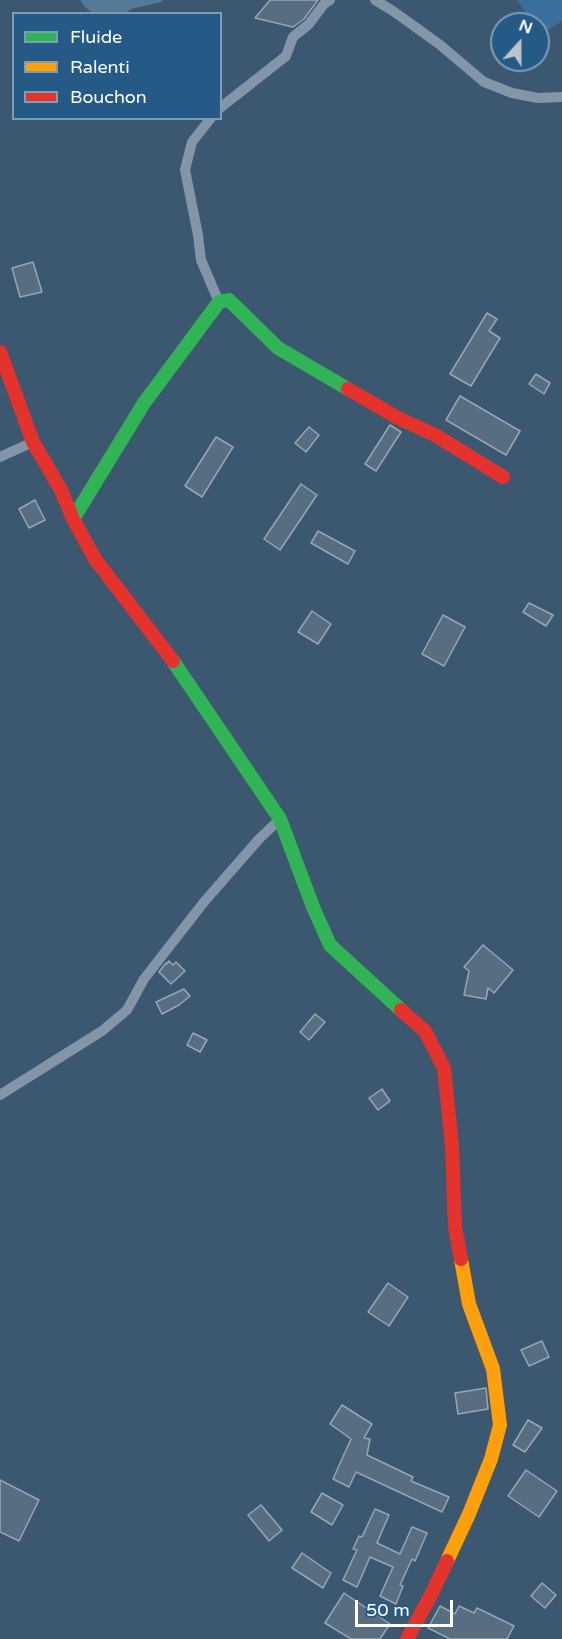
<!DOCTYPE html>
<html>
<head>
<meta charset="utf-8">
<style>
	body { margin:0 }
	#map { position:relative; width:562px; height:1639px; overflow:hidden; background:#3c5870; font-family:"Varela Round",sans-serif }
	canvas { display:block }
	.legend { position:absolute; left:12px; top:12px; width:210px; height:108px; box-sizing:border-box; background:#265a86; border:2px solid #7d9cb6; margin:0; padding:8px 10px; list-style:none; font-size:18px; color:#fff }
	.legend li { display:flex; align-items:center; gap:12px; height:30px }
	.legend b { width:30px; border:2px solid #7d9cb6 }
	.north { position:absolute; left:490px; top:12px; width:60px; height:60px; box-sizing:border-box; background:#265a86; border:2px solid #7d9cb6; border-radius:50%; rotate:21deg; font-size:16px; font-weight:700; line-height:24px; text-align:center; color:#fff }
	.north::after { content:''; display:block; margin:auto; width:21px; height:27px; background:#bbc5cd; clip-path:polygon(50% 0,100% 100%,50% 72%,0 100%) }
	.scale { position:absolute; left:355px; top:1600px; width:98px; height:27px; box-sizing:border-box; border:3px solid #fff; border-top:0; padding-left:8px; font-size:18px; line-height:21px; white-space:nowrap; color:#fff; -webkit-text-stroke:4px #265a86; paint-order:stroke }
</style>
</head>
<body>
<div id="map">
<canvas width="562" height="1639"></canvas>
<ul class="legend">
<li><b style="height:8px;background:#30b455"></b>Fluide</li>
<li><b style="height:8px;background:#ff9f0a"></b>Ralenti</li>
<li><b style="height:8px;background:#e5322d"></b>Bouchon</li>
</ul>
<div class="north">N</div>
<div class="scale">50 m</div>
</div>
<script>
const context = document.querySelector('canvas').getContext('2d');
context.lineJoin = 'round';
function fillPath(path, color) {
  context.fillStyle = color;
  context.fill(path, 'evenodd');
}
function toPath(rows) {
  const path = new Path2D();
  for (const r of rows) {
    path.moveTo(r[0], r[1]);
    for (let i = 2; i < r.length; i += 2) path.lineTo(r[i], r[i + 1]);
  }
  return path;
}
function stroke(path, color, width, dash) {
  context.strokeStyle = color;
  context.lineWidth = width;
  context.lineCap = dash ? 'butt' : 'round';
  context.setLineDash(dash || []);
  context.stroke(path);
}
fillPath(toPath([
	[517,0,562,0,562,21,540,35,538,32,538,24,534,24]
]), '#396f9a');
fillPath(toPath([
	[80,0,163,0,161,2,131,9,126,13,94,14,85,7]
]), '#557996');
const building = toPath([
	[270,0,318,0,304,19,293,27,255,18,270,0],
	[33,262,42,292,20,297,12,268,33,262],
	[487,313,497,319,489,331,500,338,471,386,450,374,487,313],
	[536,374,550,383,544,394,529,384,536,374],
	[460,396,520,431,506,455,446,420,460,396],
	[390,425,401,432,376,471,365,464,390,425],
	[309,427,319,435,306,452,295,443,309,427],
	[216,437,233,447,202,497,185,486,216,437],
	[301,484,317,495,280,550,264,539,301,484],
	[35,500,45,520,29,528,19,509,35,500],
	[318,531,355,551,348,564,311,543,318,531],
	[529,603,553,615,546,626,523,612,529,603],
	[312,611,331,624,318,644,298,632,312,611],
	[443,615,465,627,444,666,422,654,443,615],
	[483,945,513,970,494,993,488,988,486,999,464,995,469,971,464,967,483,945],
	[169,961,173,965,176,962,185,971,171,984,159,972,166,963,167,964,169,961],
	[184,989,190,996,179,1005,162,1014,156,1002,184,989],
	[315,1014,325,1022,309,1040,300,1032,315,1014],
	[193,1033,207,1040,200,1052,187,1045,193,1033],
	[382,1089,390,1101,378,1110,369,1098,382,1089],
	[388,1283,408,1297,389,1326,368,1312,388,1283],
	[542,1341,549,1357,529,1366,521,1350,542,1341],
	[486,1388,488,1409,458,1414,455,1393,486,1388],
	[342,1405,372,1424,364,1438,370,1439,367,1455,413,1477,411,1481,449,1497,442,1512,356,1472,349,1487,333,1479,351,1439,330,1424,342,1405],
	[528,1420,542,1428,525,1452,513,1445,528,1420],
	[526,1470,557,1491,539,1517,508,1496,526,1470],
	[0,1480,39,1500,19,1541,0,1532,0,1480],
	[322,1493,343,1505,332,1525,311,1512,322,1493],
	[261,1505,282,1530,269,1541,248,1515,261,1505],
	[375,1509,389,1515,377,1543,400,1554,412,1527,427,1533,415,1561,412,1559,400,1585,403,1586,396,1604,380,1596,393,1567,370,1557,357,1587,343,1580,357,1550,353,1549,359,1536,362,1537,375,1509],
	[302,1553,331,1573,323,1588,292,1568,302,1553],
	[542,1583,556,1595,545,1608,531,1596,542,1583],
	[344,1593,390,1624,380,1639,351,1639,325,1623,344,1593],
	[440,1606,455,1614,459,1606,474,1613,477,1608,514,1626,507,1639,450,1639,428,1628,440,1606]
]);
fillPath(building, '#586e80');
stroke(building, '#96a6b4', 1.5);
stroke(toPath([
	[375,0,393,11,439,44,484,82,512,93,538,98,562,97],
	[220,108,286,56,293,37,309,24,324,4,330,0],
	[211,118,192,142,185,170,198,235,201,260,219,302],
	[0,457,33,442],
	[0,1095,102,1031,127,1010,144,979,204,902,259,839,280,819]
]), '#8395a6', 10);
stroke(toPath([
	[73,519,144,403,219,302,229,300,278,348,348,389],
	[173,661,280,819,313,907,330,945,401,1010]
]), '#30b455', 14);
stroke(toPath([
	[447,1561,469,1514,491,1459,500,1425,493,1369,469,1304,461,1259]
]), '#ff9f0a', 14);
stroke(toPath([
	[0,352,33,442,61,490,73,519,95,559,173,661],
	[348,389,398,418,435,435,503,477],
	[401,1010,425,1031,444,1068,452,1146,455,1227,461,1259],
	[407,1639,431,1595,447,1561]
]), '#e5322d', 14);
</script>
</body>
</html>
